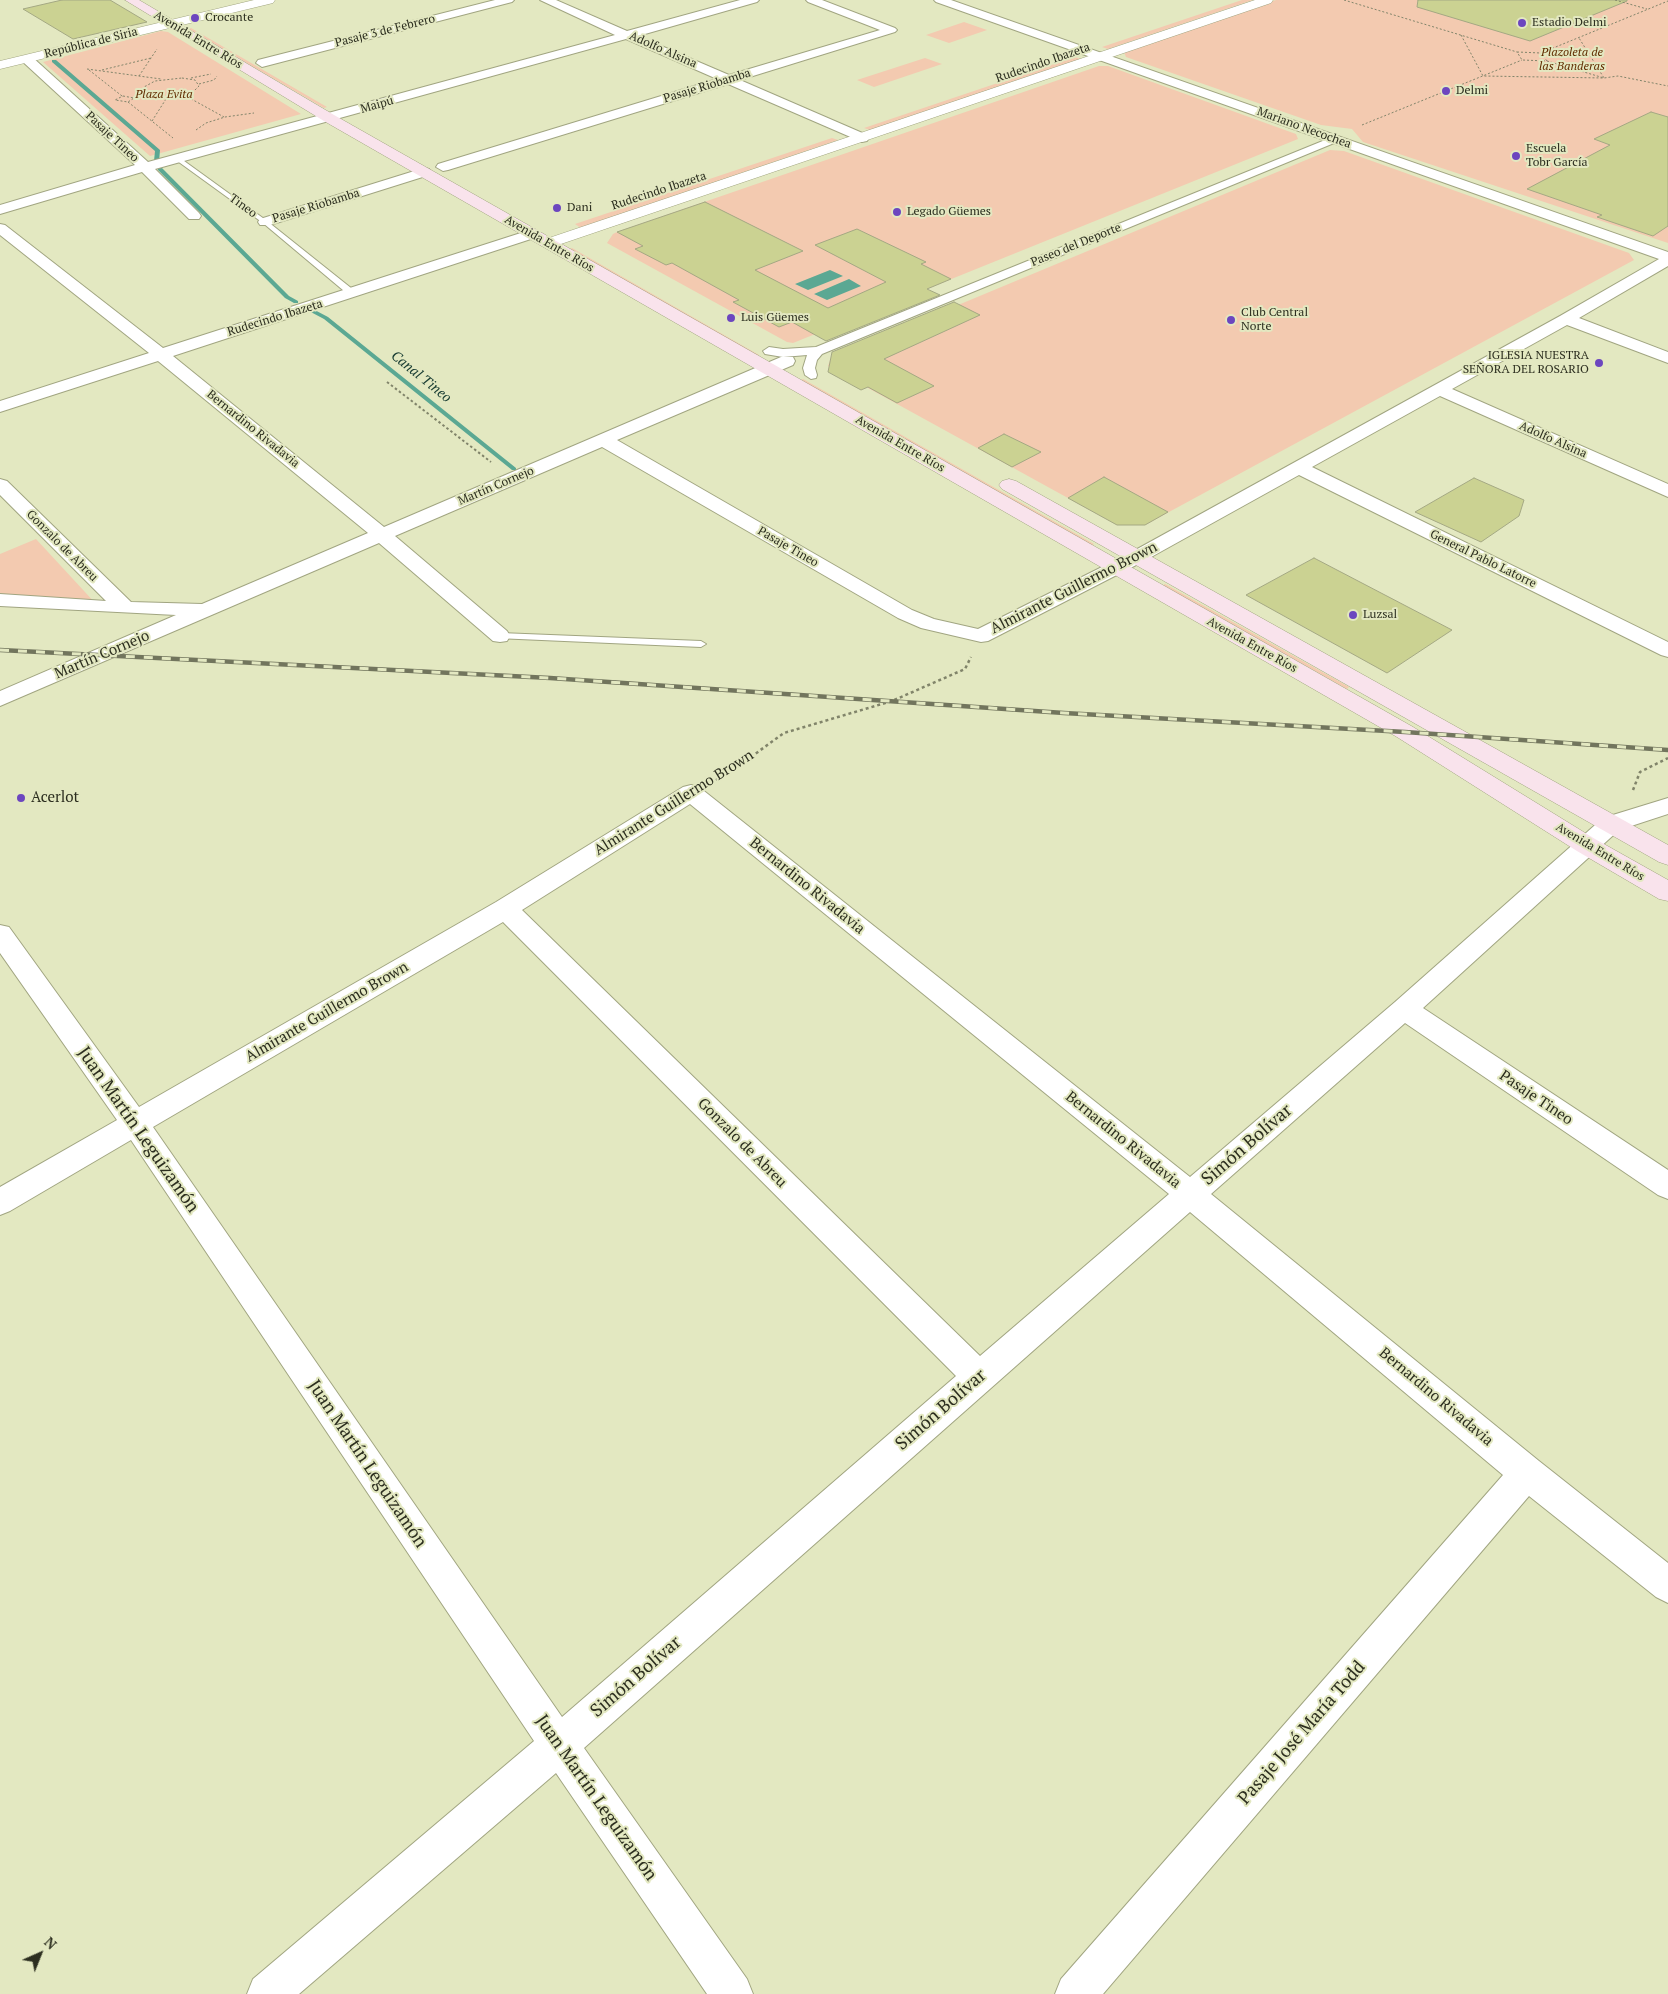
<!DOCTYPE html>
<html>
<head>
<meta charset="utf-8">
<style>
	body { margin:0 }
	#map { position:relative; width:1668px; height:1994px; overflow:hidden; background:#e3e8c1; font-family:"PT Serif",serif }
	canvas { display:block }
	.north { position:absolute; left:15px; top:1929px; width:50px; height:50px; -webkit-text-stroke:4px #e3e8c1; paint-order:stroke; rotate:44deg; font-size:14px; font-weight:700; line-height:20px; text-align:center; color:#2c2e1f }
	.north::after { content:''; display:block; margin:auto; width:18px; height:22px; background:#2c2e1f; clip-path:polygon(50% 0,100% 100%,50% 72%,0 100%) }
</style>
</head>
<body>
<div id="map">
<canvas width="1668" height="1994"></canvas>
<div class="north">N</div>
</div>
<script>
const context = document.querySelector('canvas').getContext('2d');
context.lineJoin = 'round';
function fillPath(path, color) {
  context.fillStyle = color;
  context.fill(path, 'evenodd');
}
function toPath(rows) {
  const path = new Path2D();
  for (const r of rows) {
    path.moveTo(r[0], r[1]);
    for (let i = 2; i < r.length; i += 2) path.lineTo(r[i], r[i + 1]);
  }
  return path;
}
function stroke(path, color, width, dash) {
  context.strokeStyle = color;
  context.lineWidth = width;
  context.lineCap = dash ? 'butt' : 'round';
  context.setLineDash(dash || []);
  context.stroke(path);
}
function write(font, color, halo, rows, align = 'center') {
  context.font = font + ' "PT Serif",serif';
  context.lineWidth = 4;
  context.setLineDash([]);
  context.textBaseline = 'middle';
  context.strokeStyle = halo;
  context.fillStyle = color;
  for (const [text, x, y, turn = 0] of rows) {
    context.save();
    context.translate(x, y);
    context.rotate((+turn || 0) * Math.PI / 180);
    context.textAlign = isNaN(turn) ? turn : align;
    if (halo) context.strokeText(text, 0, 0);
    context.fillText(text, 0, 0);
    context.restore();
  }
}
fillPath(toPath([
	[1242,0,1253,0,1108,49,1102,47],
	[1276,0,1668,0,1668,243,1363,142,1352,129,1321,125,1126,57,1124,52],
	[964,22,987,30,949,43,926,35],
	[191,28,327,107,324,108,188,29],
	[161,31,168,32,301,114,150,156,43,62],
	[1075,57,1081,59,870,130,864,128],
	[925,58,942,64,874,87,857,80],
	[1099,66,1108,66,1296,134,1298,139,793,343,787,342,607,243,613,234,617,232],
	[832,138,838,140,581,228,575,224],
	[1330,150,1344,151,1629,253,1634,260,1145,525,1117,525,828,366,831,358],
	[572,248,759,355,756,356,570,249],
	[803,379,1094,544,1091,546,800,381],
	[36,539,97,605,0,597,0,554],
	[1165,584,1349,687,1347,689,1162,586]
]), '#f3cab0');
fillPath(toPath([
	[830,270,843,276,808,290,795,284],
	[849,279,861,286,827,300,814,294]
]), '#5ba893');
fillPath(toPath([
	[52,60,56,60,160,150,159,162,154,161,155,151,52,62,52,60],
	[158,168,162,168,289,296,298,301,298,303,294,303,285,298,158,170,158,168],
	[309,307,328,317,516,468,516,470,512,470,324,319,307,310,306,309,309,307]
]), '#5ba893');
const building = toPath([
	[62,0,110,0,147,22,73,39,23,9,62,0],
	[1418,0,1627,0,1627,1,1530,41,1417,7,1418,0],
	[1651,112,1668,117,1668,226,1653,236,1597,217,1602,215,1527,189,1610,145,1594,139,1651,112],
	[705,202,803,251,755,270,828,308,886,282,815,245,857,229,926,262,921,264,951,279,927,289,940,295,826,341,792,322,779,327,733,302,739,300,672,263,666,265,635,249,643,246,617,232,705,202],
	[954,302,980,315,884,359,934,386,897,403,868,387,861,390,828,372,832,352,954,302],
	[1004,434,1041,452,1012,467,978,448,1004,434],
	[1104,477,1168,512,1145,525,1117,525,1068,498,1104,477],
	[1474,478,1524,500,1519,516,1481,542,1415,512,1474,478],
	[1314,558,1452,630,1387,673,1246,595,1314,558]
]);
fillPath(building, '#cbd292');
stroke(building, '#a4a883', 1);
const service = toPath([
	[176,158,180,158,267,221,356,292,356,296,350,296,263,223,176,160,176,158],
	[500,633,701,641,706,644,701,647,496,638,495,636,500,633]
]);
const pedestrian = toPath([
	[1335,136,1339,137,1339,141,822,354,817,360,815,368,817,375,816,378,811,379,805,375,803,368,807,355,783,357,765,354,763,351,769,347,783,349,816,347,1335,136]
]);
const minor = toPath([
	[495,0,514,0,512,2,262,67,256,63,258,60,495,0],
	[540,0,556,0,627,31,740,0,759,0,757,2,638,36,729,75,880,30,808,2,806,0,822,0,895,28,897,30,895,32,740,80,867,135,869,138,867,141,862,142,728,84,448,170,443,171,436,167,438,164,717,79,626,39,155,169,199,213,201,216,199,219,189,219,142,172,0,214,0,205,135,165,23,62,21,59,23,56,31,56,148,162,615,35,540,0],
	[934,0,951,0,1668,252,1668,266,1579,318,1668,352,1668,363,1567,325,1452,389,1668,484,1668,497,1440,396,1312,467,1668,642,1668,657,1661,655,1299,475,1144,561,988,641,981,642,921,628,898,618,602,447,395,536,507,631,510,636,507,641,500,642,493,641,379,543,0,706,0,691,176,615,0,606,0,594,106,601,0,495,0,479,7,481,131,602,202,604,368,533,158,361,0,412,0,401,149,353,0,235,0,224,5,225,163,348,527,231,537,231,539,234,537,237,173,356,384,527,781,357,793,357,795,361,793,365,617,440,912,610,934,619,978,629,1130,553,1560,316,1659,259,936,2,934,0],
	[424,168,429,169,431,172,429,175,270,225,260,225,258,222,260,219,424,168],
	[691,785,699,787,1190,1177,1395,1002,1603,818,1668,798,1668,814,1619,830,1423,1008,1668,1170,1668,1199,1658,1195,1405,1023,1211,1194,1539,1461,1668,1563,1668,1603,1656,1597,1529,1496,1103,1994,1055,1994,1061,1979,1503,1475,1190,1212,584,1748,747,1979,753,1994,707,1994,556,1773,299,1994,247,1994,253,1979,534,1741,131,1140,10,1211,0,1215,0,1187,117,1120,0,953,0,925,9,927,139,1107,496,902,683,787,691,785],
	[690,804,1169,1194,980,1356,522,910,690,804],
	[503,922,956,1376,562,1717,153,1127,503,922]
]);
const tertiary = toPath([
	[254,0,275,0,273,3,0,69,0,61,254,0],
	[1255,0,1273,0,1271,3,555,246,543,246,541,243,543,240,1255,0]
]);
const secondary = toPath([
	[125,0,139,0,334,115,1413,727,1595,839,1668,880,1668,901,1659,899,1577,851,1397,737,324,121,125,0],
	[1009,479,1016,481,1668,845,1668,865,1659,862,1002,489,999,485,1002,481,1009,479]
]);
stroke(service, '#a1a581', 2);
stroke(pedestrian, '#a1a581', 2);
stroke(minor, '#a1a581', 2);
stroke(tertiary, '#a1a581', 1);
stroke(secondary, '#a1a581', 1);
stroke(toPath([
	[1344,0,1517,52],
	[1615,0,1647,9],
	[1461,35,1483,76,1604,78,1579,38],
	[1517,52,1541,53,1547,61,1522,60,1517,52],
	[1541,53,1668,1],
	[1547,61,1604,78,1618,76,1668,86],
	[87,69,161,79],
	[89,70,122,96],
	[102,70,151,58],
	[139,76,157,49],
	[182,78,195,80,199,86,192,93,164,98,148,96,142,91,144,87,155,81,182,78],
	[191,78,211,74],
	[199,84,214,80,217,76],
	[184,95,224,117],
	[123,96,134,98,128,102,115,100,123,96],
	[128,102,173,138],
	[152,121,166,99],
	[1362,125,1522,60],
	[196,130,206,123,225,117,254,113]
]), '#81846a', 1, [2, 2]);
stroke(toPath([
	[387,382,491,462]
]), '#81846a', 2, [2.5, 2.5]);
stroke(toPath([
	[716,780,726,775,784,733,892,701,965,669,971,657],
	[1633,790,1640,772,1668,758]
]), '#81846a', 2.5, [3, 3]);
fillPath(service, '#fff');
fillPath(pedestrian, '#fff');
fillPath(minor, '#fff');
fillPath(tertiary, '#fff');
fillPath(secondary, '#f9e3ec');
const rail = toPath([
	[0,650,550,678,1064,713,1405,732,1668,750]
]);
stroke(rail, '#72755d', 4.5);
stroke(rail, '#e3e8c1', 3, [9]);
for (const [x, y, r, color] of [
	[195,18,5,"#6c46bf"],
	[1522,23,5,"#6c46bf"],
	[1446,91,5,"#6c46bf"],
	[1516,156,5,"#6c46bf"],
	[557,208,5,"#6c46bf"],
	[897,212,5,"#6c46bf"],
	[731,318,5,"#6c46bf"],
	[1231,320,5,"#6c46bf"],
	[1599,363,5,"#6c46bf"],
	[1353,615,5,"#6c46bf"],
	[21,798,5,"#6c46bf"]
]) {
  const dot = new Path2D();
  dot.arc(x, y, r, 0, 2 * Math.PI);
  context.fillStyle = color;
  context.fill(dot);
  stroke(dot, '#e3e8c1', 2);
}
write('12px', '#2c2e1f', '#e3e8c1', [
	["Crocante",205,18],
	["Estadio Delmi",1532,23],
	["Delmi",1456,91],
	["Escuela",1526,149],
	["Tobr García",1526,163],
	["Dani",567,208],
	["Legado Güemes",907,212],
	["Club Central",1241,313],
	["Norte",1241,327],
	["Luis Güemes",741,318],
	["IGLESIA NUESTRA",1589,356,"right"],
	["SEÑORA DEL ROSARIO",1589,370,"right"],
	["Luzsal",1363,615]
], 'left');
write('12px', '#2c2e1f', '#e3e8c1', [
	["Pasaje 3 de Febrero",385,31,-14],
	["Avenida Entre Ríos",198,40,31],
	["República de Siria",91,43,-14],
	["Adolfo Alsina",663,50,24],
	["Rudecindo Ibazeta",1043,63,-19],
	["Pasaje Riobamba",707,86,-17],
	["Maipú",377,105,-16],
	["Mariano Necochea",1304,128,20],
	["Pasaje Tineo",112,137,43],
	["Rudecindo Ibazeta",659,191,-18],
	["Tineo",243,206,36],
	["Pasaje Riobamba",316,206,-17],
	["Avenida Entre Ríos",549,244,30],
	["Paseo del Deporte",1076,245,-22],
	["Rudecindo Ibazeta",275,318,-17],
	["Bernardino Rivadavia",253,429,39],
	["Adolfo Alsina",1553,440,24],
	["Avenida Entre Ríos",900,444,30],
	["Martín Cornejo",496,486,-23],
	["Gonzalo de Abreu",62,546,45],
	["Pasaje Tineo",788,547,30],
	["General Pablo Latorre",1483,559,26],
	["Avenida Entre Ríos",1252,645,29],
	["Avenida Entre Ríos",1600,852,31]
]);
write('italic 12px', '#612d00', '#e3e8c1', [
	["Plazoleta de",1572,53],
	["las Banderas",1572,67],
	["Plaza Evita",164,95]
]);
write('italic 14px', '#183c32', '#e3e8c1', [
	["Canal Tineo",421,377,39]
]);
write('15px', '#2c2e1f', '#e3e8c1', [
	["Almirante Guillermo Brown",1074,588,-27],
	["Martín Cornejo",102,655,-23],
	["Almirante Guillermo Brown",674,803,-32],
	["Bernardino Rivadavia",807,886,39],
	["Almirante Guillermo Brown",327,1012,-30],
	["Pasaje Tineo",1536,1098,34],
	["Bernardino Rivadavia",1123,1140,39],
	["Gonzalo de Abreu",742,1143,45],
	["Bernardino Rivadavia",1436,1397,40]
]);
write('15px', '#2c2e1f', '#e3e8c1', [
	["Acerlot",31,798]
], 'left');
write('18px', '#2c2e1f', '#e3e8c1', [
	["Juan Martín Leguizamón",138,1130,55],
	["Simón Bolívar",1247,1145,-41],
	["Simón Bolívar",941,1410,-41],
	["Juan Martín Leguizamón",367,1464,56],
	["Simón Bolívar",636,1677,-41],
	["Pasaje José María Todd",1302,1733,-49],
	["Juan Martín Leguizamón",596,1798,55]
]);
</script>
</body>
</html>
